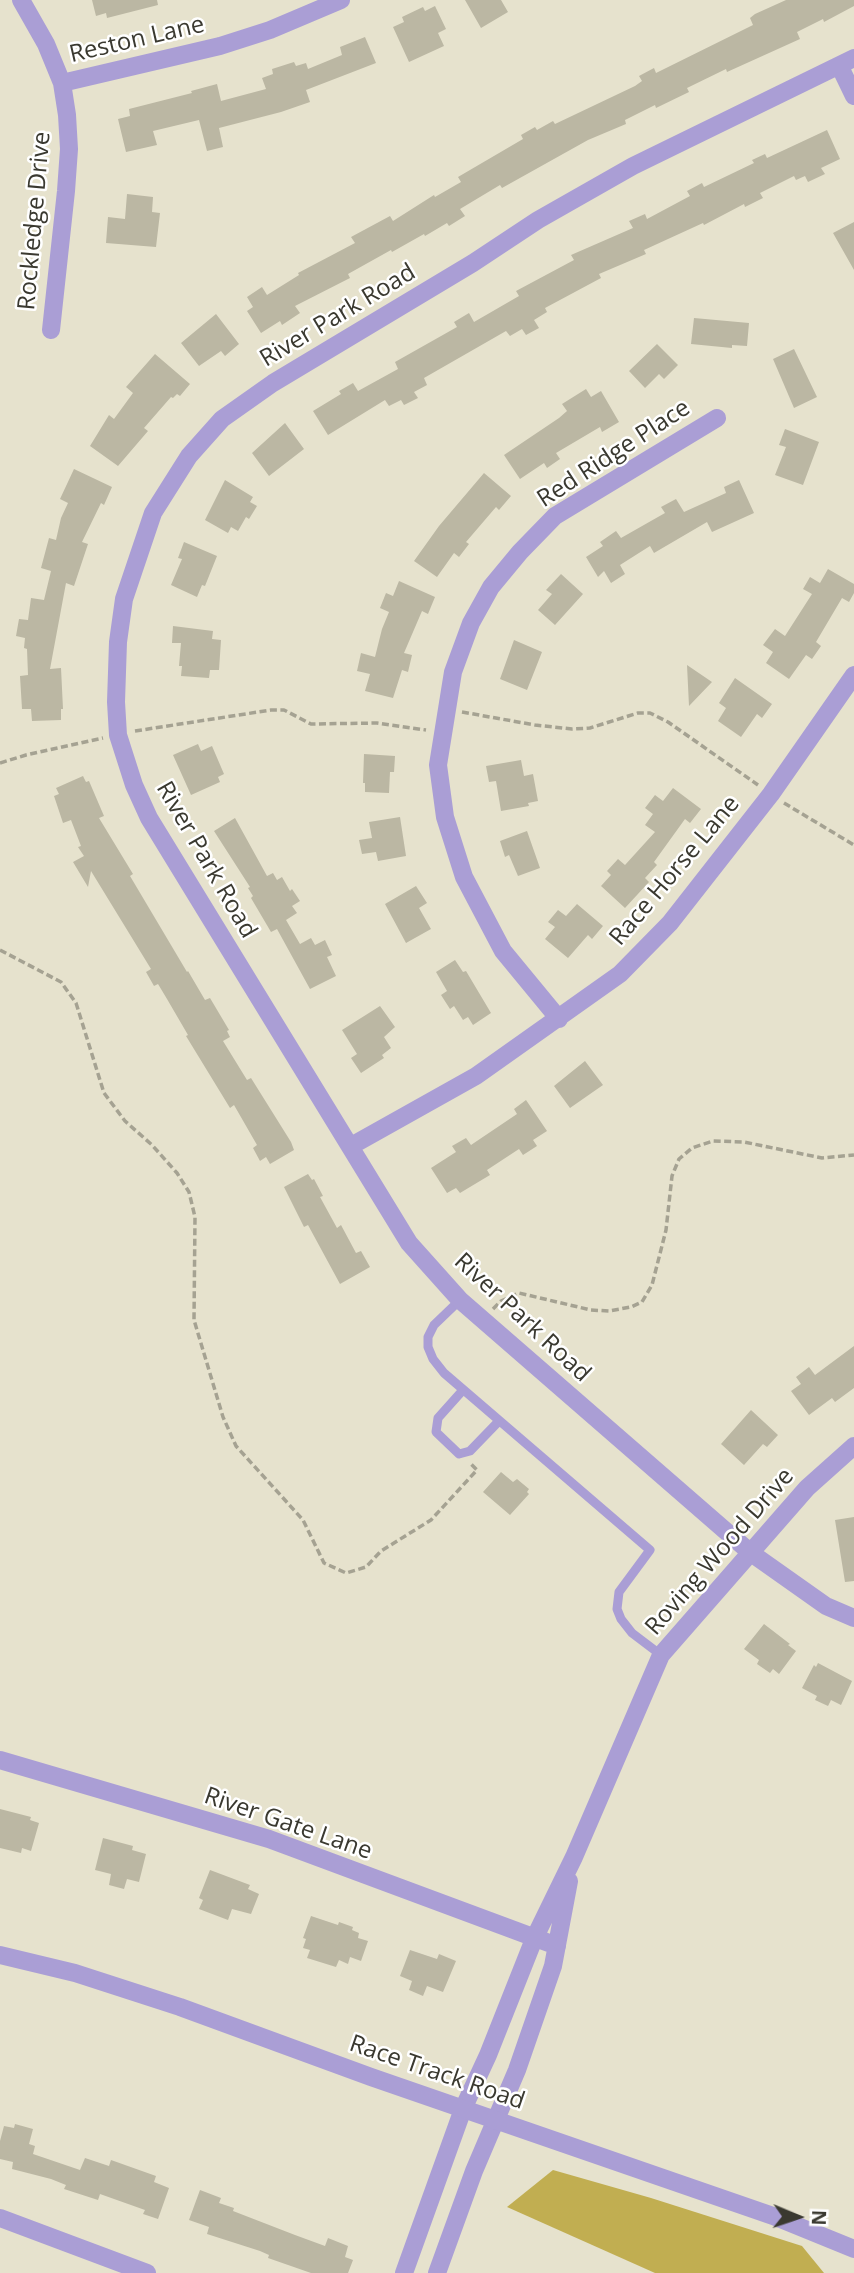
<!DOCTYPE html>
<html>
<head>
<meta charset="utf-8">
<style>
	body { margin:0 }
	#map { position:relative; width:854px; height:2273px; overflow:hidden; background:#e6e2cd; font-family:"Open Sans",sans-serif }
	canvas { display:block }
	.north { position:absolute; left:763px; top:2182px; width:70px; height:70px; -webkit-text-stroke:5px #fff; paint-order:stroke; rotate:92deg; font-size:19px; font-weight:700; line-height:28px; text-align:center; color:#3a3930 }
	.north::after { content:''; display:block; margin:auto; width:24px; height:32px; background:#3a3930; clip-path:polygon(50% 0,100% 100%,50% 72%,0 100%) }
</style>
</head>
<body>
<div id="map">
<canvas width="854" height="2273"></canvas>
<div class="north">N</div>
</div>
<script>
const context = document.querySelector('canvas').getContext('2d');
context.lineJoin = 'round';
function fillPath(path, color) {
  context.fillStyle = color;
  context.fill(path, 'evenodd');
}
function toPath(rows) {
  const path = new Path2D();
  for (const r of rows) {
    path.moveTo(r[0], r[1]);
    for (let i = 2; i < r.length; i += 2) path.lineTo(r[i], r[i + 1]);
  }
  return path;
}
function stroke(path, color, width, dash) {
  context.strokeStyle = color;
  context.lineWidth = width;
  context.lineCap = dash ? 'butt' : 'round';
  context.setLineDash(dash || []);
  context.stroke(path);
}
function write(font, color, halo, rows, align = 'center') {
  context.font = font + ' "Open Sans",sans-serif';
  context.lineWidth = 5;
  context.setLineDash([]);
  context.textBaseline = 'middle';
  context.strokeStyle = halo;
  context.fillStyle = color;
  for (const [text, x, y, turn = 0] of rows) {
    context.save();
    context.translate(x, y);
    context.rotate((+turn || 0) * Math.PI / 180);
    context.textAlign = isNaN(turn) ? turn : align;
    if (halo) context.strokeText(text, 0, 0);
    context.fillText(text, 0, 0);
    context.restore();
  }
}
fillPath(toPath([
	[553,2170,651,2198,802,2246,824,2273,655,2273,507,2207]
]), '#c1ae51');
fillPath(toPath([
	[92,0,157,0,158,5,107,18,106,13,96,16],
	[465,0,501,0,508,12,481,28],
	[786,0,854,0,854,6,824,22,823,19,797,32,800,39,727,72,726,69,687,88,689,92,656,108,655,105,625,120,626,124,588,140,502,188,500,185,460,209,465,216,449,226,447,223,425,236,424,234,392,252,391,250,348,274,350,278,295,306,300,313,282,325,280,321,261,333,247,311,253,307,247,297,262,287,267,295,299,275,298,273,355,243,351,237,390,216,393,221,434,195,435,197,461,182,458,177,523,139,521,135,535,127,537,130,553,121,555,124,635,86,642,81,639,76,654,68,656,73,753,25,750,18,755,14],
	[435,6,446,29,438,33,444,46,409,62,393,27,404,22,402,17,423,7,425,11],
	[365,37,376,63,306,90,310,102,281,112,219,128,223,147,207,151,199,120,153,131,157,145,126,152,118,119,130,116,129,109,192,93,191,91,217,84,221,101,266,89,262,78,273,74,272,69,294,62,296,66,306,63,308,69,342,55,340,47],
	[827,130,840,159,821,168,825,174,808,182,805,176,796,180,794,176,760,193,763,198,745,207,744,204,704,225,703,223,644,250,646,254,599,274,601,278,545,308,547,312,534,320,539,328,526,335,522,329,510,336,506,331,424,378,427,385,414,392,418,398,404,405,401,400,389,406,385,400,328,435,313,411,341,394,339,391,353,383,358,391,398,369,395,362,457,327,454,322,469,313,474,322,519,296,516,291,574,260,571,255,633,228,629,221,645,214,647,219,690,196,687,191,702,183,704,187,754,163,752,160,765,154,767,158],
	[127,194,153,197,152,212,160,213,156,247,106,243,108,217,125,219],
	[854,222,854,270,833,233],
	[216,314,239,344,225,356,221,351,199,366,181,343],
	[694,318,749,323,747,346,732,345,732,348,691,344],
	[657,344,678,365,664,379,659,374,645,388,629,371],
	[794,349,817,397,794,408,773,359],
	[155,354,190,384,180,396,177,394,173,398,171,397,144,428,148,431,118,466,90,446,109,415,114,419,133,393,126,387],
	[586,389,591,397,601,391,619,422,602,432,600,427,556,453,560,459,547,468,544,463,520,479,504,455,559,418,567,411,562,404],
	[285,423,304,449,269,476,252,453],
	[785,429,819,442,803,485,775,475,786,447,779,445],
	[74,469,112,487,104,505,101,503,82,542,88,544,74,586,66,583,50,669,61,668,63,709,61,709,61,720,32,721,31,709,22,709,20,676,28,675,27,649,24,648,25,638,16,636,19,619,28,620,31,598,44,600,51,571,41,568,49,538,56,540,61,518,68,503,60,499],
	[484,473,511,496,499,510,496,507,466,542,469,544,459,557,454,553,437,577,414,561,439,526],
	[225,480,253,497,250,502,257,506,249,519,246,517,238,531,231,527,228,533,205,520],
	[739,480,754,513,712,532,707,522,654,553,650,546,620,565,625,574,611,583,604,571,598,577,586,557,603,546,600,542,616,531,621,538,665,513,661,507,676,499,684,512,726,493,724,487],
	[184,542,217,556,205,586,202,585,197,597,171,585,182,559,178,558],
	[828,569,854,584,854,593,849,602,842,598,816,642,821,646,812,659,806,655,789,679,766,663,773,652,763,645,775,629,785,636,812,594,803,589,810,577,820,583],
	[561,574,583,594,555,625,538,610,552,594,546,590],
	[399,581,435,597,428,614,422,611,404,653,412,655,408,672,402,670,393,698,365,691,370,674,357,671,361,653,375,657,382,629,389,612,380,608,386,593,393,596],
	[173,626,213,631,212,639,221,640,219,670,210,670,209,678,181,676,182,666,179,666,181,643,172,643],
	[514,640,542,652,527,690,500,679],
	[687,665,712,682,689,706],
	[735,678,772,704,762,718,757,714,741,737,718,721,726,708,719,703],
	[198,744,201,751,212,746,224,774,218,777,220,782,191,795,173,755],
	[364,754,395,756,394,772,390,772,389,793,365,792,365,783,363,783],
	[521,760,524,776,533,774,538,801,528,803,529,806,501,811,496,781,489,782,486,766],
	[83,776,86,782,89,781,104,816,99,818,133,874,130,876,187,972,188,971,205,1000,210,998,229,1030,227,1031,230,1037,223,1041,247,1080,251,1078,291,1142,294,1150,270,1164,266,1157,260,1161,253,1148,257,1145,234,1105,230,1108,186,1036,188,1035,167,999,158,984,154,986,146,972,151,969,91,871,88,887,73,862,84,856,78,847,81,846,71,820,63,823,54,796,59,794,56,788],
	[673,788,701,809,690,823,685,819,654,862,657,865,645,878,649,882,625,908,601,886,611,875,607,871,618,859,625,865,655,832,645,825,653,814,645,808,655,795,663,801],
	[400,817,406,856,378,861,376,852,362,854,359,840,372,838,369,822],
	[235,818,267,876,273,873,277,880,282,877,290,891,292,889,300,901,292,906,297,913,286,920,300,944,311,938,315,945,325,940,332,955,327,957,336,976,310,989,277,929,271,932,251,898,253,896,248,888,250,887,214,831],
	[527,831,540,868,518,876,509,855,505,857,500,841],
	[416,886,427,903,419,908,431,929,406,943,385,904],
	[577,904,603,926,592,939,588,935,568,958,545,939,555,927,548,922,558,910,566,916],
	[455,960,463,972,466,971,491,1013,473,1025,468,1017,463,1020,454,1006,450,1009,441,995,447,991,436,972],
	[380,1006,395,1027,384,1037,391,1048,382,1055,384,1058,361,1073,351,1058,357,1054,342,1030],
	[585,1061,603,1085,570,1108,554,1086],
	[526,1100,547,1131,533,1140,537,1146,523,1155,519,1149,487,1170,490,1175,460,1193,456,1188,447,1193,431,1168,456,1152,452,1146,466,1138,471,1145,517,1114,514,1109],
	[308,1174,312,1180,314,1179,323,1196,320,1197,337,1228,341,1225,356,1253,361,1251,370,1267,340,1284,308,1225,304,1227,284,1187],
	[854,1346,854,1388,835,1402,832,1398,809,1415,791,1391,801,1384,796,1377,809,1367,815,1375],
	[751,1410,778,1435,767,1447,763,1444,744,1465,721,1444],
	[501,1472,513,1482,517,1479,529,1489,527,1492,529,1494,510,1515,483,1492],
	[854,1517,854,1581,845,1582,835,1520],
	[764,1624,790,1644,788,1645,796,1651,779,1674,773,1669,770,1673,757,1664,759,1660,744,1649],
	[818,1663,852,1681,841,1705,831,1700,828,1706,815,1700,817,1696,802,1688,814,1665,816,1667],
	[0,1809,31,1817,30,1820,39,1823,31,1851,22,1848,21,1853,0,1848],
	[103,1838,133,1846,132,1850,146,1854,139,1882,127,1879,124,1889,109,1885,111,1874,95,1870],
	[210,1870,250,1885,248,1889,259,1894,251,1914,232,1909,228,1920,199,1909,203,1900,199,1898],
	[311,1916,338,1925,339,1922,353,1927,352,1930,359,1933,358,1938,368,1941,361,1961,350,1957,348,1964,339,1960,336,1967,307,1958,310,1950,303,1948,306,1939,303,1938],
	[410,1950,437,1959,439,1954,456,1961,443,1992,427,1986,423,1996,409,1990,412,1981,400,1976],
	[15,2124,33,2129,29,2144,35,2146,33,2154,80,2170,85,2158,109,2166,111,2160,156,2176,154,2182,169,2188,158,2219,143,2214,145,2210,100,2194,98,2200,64,2189,66,2185,51,2179,12,2169,13,2162,0,2159,0,2141,4,2126,14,2128],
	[200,2190,221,2198,219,2203,234,2208,233,2211,295,2235,325,2246,328,2238,348,2246,345,2257,353,2260,348,2273,311,2273,268,2258,269,2255,260,2251,207,2234,209,2227,189,2220]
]), '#bbb7a3');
stroke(toPath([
	[462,712,535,725,572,729,590,728,638,713,650,713,668,722,758,785],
	[135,731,271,710,284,710,311,724,377,723,426,730],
	[0,763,26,755,103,738],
	[784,803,854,845],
	[0,950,61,982,76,1003,104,1093,125,1121,152,1145,177,1173,189,1192,195,1217,194,1320,223,1417,236,1446,303,1520,324,1563,346,1573,366,1567,381,1551,431,1520,477,1470,471,1464],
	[493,1309,501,1301,519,1293,591,1310,609,1311,631,1307,642,1302,652,1285,666,1230,672,1176,679,1159,692,1148,713,1141,744,1142,822,1158,854,1155]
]), '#a5a292', 3.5, [7, 3.5]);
stroke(toPath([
	[460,1300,434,1325,428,1337,428,1347,433,1359,444,1373,650,1550,619,1592,617,1609,621,1619,632,1633,661,1655],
	[463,1390,438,1418,436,1432,459,1454,470,1451,499,1421]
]), '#aa9ed5', 9);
stroke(toPath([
	[21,0,46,44,62,83,67,115,69,149,66,191,51,330],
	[854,58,633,166,538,220,473,263,273,383,222,419,189,456,153,513,124,599,118,642,116,702,118,735,134,785,149,818,409,1243,460,1300,751,1553,826,1606,854,1618],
	[840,67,854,96],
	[62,83,220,46,270,30,341,0],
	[559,1019,503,951,464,877,445,817,438,765,453,672,471,623,491,587,520,552,555,516,717,418],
	[351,1146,476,1076,620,974,670,923,771,794,854,675],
	[0,1760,269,1839,557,1946],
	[0,2218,147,2273],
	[404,2273,463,2109,488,2055,534,1939,574,1857,661,1655,807,1488,854,1446],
	[437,2273,474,2171,517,2070,553,1966,569,1881]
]), '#aa9ed5', 18);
stroke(toPath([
	[0,1955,75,1973,180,2007,371,2077,773,2216,854,2249]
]), '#aa9ed5', 18);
write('24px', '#3a3930', '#fff', [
	["Reston Lane",137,40,-13],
	["Rockledge Drive",35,221,-85],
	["River Park Road",338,316,-31],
	["Red Ridge Place",614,454,-33],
	["River Park Road",206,860,60],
	["Race Horse Lane",675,871,-50],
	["River Park Road",522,1318,43],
	["Roving Wood Drive",720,1552,-49],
	["River Gate Lane",288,1824,19],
	["Race Track Road",437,2073,19]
]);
</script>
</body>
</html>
